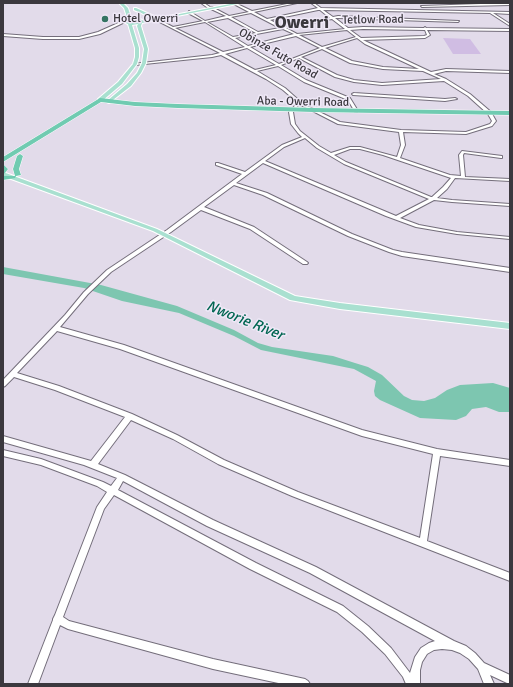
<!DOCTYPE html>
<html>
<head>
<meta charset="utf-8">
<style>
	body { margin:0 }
	#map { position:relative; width:513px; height:687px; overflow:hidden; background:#e2dbea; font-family:Signika,sans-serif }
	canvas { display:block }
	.frame { position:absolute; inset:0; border:4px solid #3b383e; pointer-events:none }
</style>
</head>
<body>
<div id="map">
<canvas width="513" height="687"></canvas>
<div class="frame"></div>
</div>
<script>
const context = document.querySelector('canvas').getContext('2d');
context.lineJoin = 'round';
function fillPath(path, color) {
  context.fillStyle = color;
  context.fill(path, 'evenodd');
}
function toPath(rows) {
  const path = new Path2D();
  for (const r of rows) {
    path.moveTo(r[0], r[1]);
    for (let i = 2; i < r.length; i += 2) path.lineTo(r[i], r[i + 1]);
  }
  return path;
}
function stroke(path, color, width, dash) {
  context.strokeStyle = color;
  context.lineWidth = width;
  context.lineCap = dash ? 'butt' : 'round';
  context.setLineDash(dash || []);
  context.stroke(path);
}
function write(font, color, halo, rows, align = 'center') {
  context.font = font + ' Signika,sans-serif';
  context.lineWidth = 3;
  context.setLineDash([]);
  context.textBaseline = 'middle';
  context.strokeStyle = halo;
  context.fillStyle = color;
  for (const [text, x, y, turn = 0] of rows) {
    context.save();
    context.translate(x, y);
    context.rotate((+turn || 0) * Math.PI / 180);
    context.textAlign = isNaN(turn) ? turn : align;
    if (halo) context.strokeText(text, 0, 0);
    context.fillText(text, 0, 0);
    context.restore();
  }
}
fillPath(toPath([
	[443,38,470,39,481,54,453,54]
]), '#d0bde3');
fillPath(toPath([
	[3,267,101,285,177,306,234,330,258,343,272,347,333,356,355,363,368,367,382,375,404,396,412,400,424,401,435,398,447,390,460,385,493,383,510,388,510,412,499,412,486,407,472,409,466,416,456,420,420,418,380,400,375,396,374,391,376,381,354,369,261,350,234,336,179,313,122,301,84,288,3,274]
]), '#7dc6b0');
const minor = toPath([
	[201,3,204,3,210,7,208,8,201,3],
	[232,3,235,3,252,11,292,3,297,3,254,12,267,19,318,8,311,3,314,3,321,8,510,12,510,14,493,13,510,24,510,26,490,13,323,10,333,17,338,16,459,21,458,22,338,18,335,18,348,28,363,27,424,28,425,27,426,28,510,29,510,31,427,30,430,35,425,38,363,40,367,42,431,72,446,69,510,71,510,73,446,71,434,74,446,79,470,94,491,112,496,121,492,126,466,134,403,132,405,145,400,158,450,175,461,176,459,155,462,151,502,156,502,158,501,158,464,153,463,155,465,177,510,179,510,181,455,178,447,189,437,198,452,200,510,204,510,206,452,202,434,200,400,218,419,225,457,232,510,237,510,239,457,234,416,227,386,216,263,163,236,183,267,193,352,234,393,250,402,252,510,268,510,272,402,256,389,252,348,236,263,195,234,185,204,207,254,227,307,262,308,263,307,264,303,264,250,229,201,210,171,232,111,272,88,294,60,327,124,345,362,430,437,449,510,460,510,466,440,456,427,541,510,573,510,581,292,496,218,464,173,439,131,420,98,464,125,475,213,520,316,567,454,641,466,646,475,653,484,663,510,675,510,684,507,683,490,675,494,684,484,684,478,669,469,659,460,653,452,650,442,649,434,650,427,654,422,662,420,670,420,684,406,684,403,677,385,654,362,632,337,612,250,569,114,495,104,509,63,617,69,621,213,659,305,679,308,681,310,684,283,684,213,669,68,629,60,625,38,684,28,684,53,620,53,619,55,615,97,507,107,492,97,486,41,465,3,456,3,450,41,459,103,482,111,486,117,478,84,465,3,442,3,436,91,461,125,417,55,390,14,377,5,386,3,387,3,380,65,315,84,292,107,270,167,230,242,174,216,165,216,163,218,163,245,172,282,145,302,137,298,133,291,124,289,112,294,107,297,102,283,90,266,79,221,55,212,57,135,65,133,64,212,55,220,53,154,19,156,18,173,27,203,21,188,13,189,11,205,21,226,16,211,9,212,7,229,16,249,12,232,3],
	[318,10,320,10,330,18,283,27,270,20,318,10],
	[251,13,280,28,258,32,231,17,251,13],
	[228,18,256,33,233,37,207,22,228,18],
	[332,19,345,29,297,34,286,28,332,19],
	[205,22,245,47,223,52,175,28,205,22],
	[283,29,294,34,248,46,235,38,283,29],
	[363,29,425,30,427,35,424,36,361,38,350,30,363,29],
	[347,30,356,37,322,47,299,35,347,30],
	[296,36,320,48,279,64,250,47,296,36],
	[357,38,365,44,419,69,383,67,352,61,325,48,357,38],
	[247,48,276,65,255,70,225,54,247,48],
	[322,49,350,63,383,69,423,71,441,79,382,83,354,80,337,75,301,57,322,49],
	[299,58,335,77,354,82,382,85,444,81,468,96,488,114,492,121,490,124,466,132,401,130,340,122,303,104,285,88,257,71,278,66,304,82,348,100,355,112,357,112,358,111,350,98,306,80,281,65,299,58],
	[299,104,338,124,399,132,401,145,397,157,360,147,350,147,331,153,319,146,300,131,295,124,293,112,299,104],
	[305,138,317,148,344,164,429,199,396,216,265,161,284,147,305,138],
	[350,149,360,149,383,155,451,178,443,187,432,197,431,197,346,162,334,155,350,149],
	[57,331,120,349,362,436,433,454,420,538,298,492,224,460,177,435,132,414,59,386,17,373,57,331],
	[123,481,207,526,310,573,435,641,429,643,421,648,415,657,410,673,391,648,368,626,343,606,256,563,118,490,123,481],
	[510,3,510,5,422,7,421,6,510,3],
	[125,20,127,21,100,34,79,39,43,39,3,36,3,34,43,37,79,37,98,32,125,20],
	[354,93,445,99,455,98,457,99,445,101,353,95,352,94,354,93]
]);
const major = toPath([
	[119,3,123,3,128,8,130,14,129,18,138,18,144,21,235,3,242,3,142,23,141,26,148,49,146,63,141,73,131,86,109,103,107,102,107,101,127,84,137,73,142,63,144,49,137,26,138,24,132,25,139,48,139,57,137,64,122,84,102,101,98,101,98,99,118,82,133,64,135,57,135,48,128,24,123,22,125,20,126,14,124,8,119,3],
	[131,20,137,20,139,21,134,23,128,22,131,20],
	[134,8,136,8,156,17,153,18,134,10,134,8],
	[3,172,157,229,295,296,340,303,510,323,510,329,340,309,290,300,153,231,3,176,3,172]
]);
const highway = toPath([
	[100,98,135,102,178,104,313,108,510,111,510,115,313,112,178,108,135,106,101,102,3,162,3,157,100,98],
	[20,154,23,156,19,169,21,175,16,176,15,178,3,180,3,176,15,176,13,169,17,156,20,154],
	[3,164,8,169,5,173,3,174,3,164]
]);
stroke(minor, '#746e7b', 2);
stroke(major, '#fff', 2);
stroke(highway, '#fff', 1);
fillPath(minor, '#fff');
fillPath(major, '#a9e0d0');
fillPath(highway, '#70cbb1');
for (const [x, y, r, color] of [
	[105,19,4,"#347462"]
]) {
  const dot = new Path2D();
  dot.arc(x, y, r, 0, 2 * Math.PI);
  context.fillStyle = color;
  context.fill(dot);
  stroke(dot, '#efe8f7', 1.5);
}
write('12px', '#3b383e', '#efe8f7', [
	["Hotel Owerri",113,19]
], 'left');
write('12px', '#3b383e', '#efe8f7', [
	["Tetlow Road",373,20,-1],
	["Obinze Futo Road",278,54,30],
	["Aba - Owerri Road",303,102,1]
]);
write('italic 15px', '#006651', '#efe8f7', [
	["Nworie River",245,321,22]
]);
write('bold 18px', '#3b383e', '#efe8f7', [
	["Owerri",302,23]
]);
</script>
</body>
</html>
